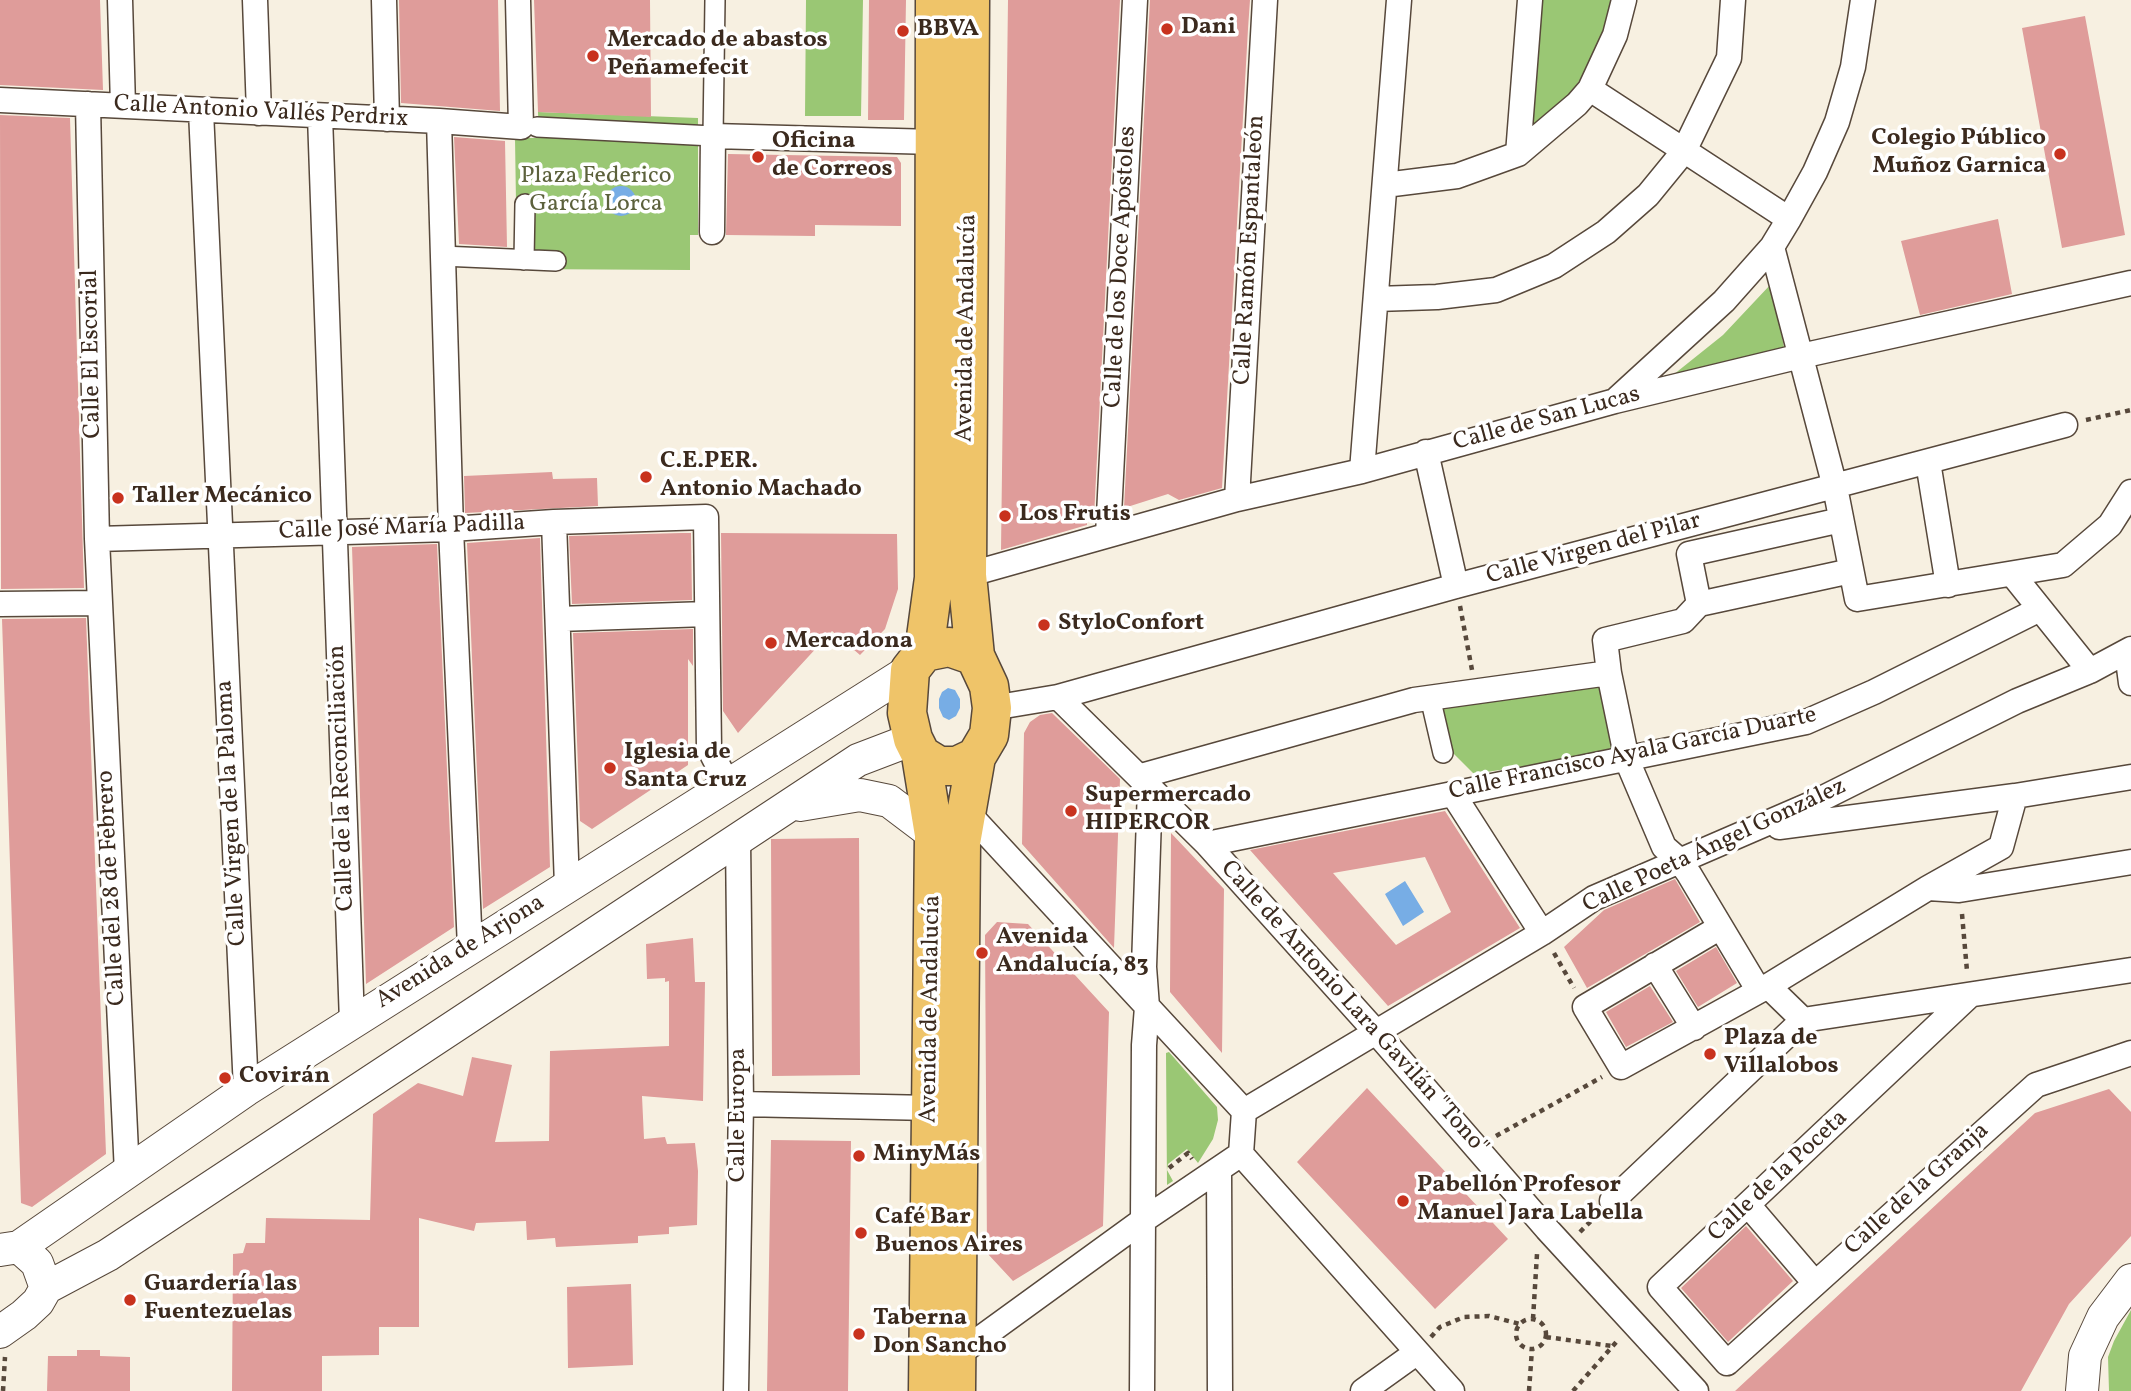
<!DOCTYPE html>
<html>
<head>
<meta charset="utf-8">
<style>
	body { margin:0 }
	canvas { display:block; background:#f7f0e1 }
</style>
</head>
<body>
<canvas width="2131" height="1391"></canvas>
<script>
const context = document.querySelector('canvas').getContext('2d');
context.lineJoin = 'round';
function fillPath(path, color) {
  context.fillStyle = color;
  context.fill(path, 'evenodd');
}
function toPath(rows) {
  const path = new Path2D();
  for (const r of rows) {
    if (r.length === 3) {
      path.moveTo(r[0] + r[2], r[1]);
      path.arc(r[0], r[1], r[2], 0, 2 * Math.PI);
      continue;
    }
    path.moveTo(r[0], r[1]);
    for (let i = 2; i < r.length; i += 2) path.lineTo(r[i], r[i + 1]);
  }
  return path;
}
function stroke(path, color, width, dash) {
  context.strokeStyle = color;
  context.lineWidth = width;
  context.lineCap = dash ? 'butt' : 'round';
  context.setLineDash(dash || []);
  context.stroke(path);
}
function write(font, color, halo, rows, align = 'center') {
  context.font = font + ' Vollkorn,serif';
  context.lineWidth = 7;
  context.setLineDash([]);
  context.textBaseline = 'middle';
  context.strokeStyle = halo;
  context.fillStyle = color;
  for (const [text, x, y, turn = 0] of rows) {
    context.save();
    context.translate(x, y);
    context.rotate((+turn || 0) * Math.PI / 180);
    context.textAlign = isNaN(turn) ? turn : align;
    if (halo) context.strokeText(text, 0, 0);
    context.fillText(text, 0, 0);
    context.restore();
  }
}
fillPath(toPath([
	[806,0,863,0,861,116,805,116],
	[1530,0,1612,0,1611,10,1594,58,1564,104,1519,145],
	[538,112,698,118,698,235,690,235,690,270,517,269,515,138,539,138],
	[1771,284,1784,347,1782,352,1673,375,1723,335],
	[1602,679,1616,742,1608,753,1474,774,1450,750,1441,705],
	[1169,1052,1217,1107,1218,1120,1213,1139,1198,1163,1187,1149,1168,1164,1167,1170,1173,1181,1167,1185,1166,1053],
	[2131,1310,2131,1391,2109,1391,2108,1357,2114,1341]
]), '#9ac774');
fillPath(toPath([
	[621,201,15],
	[948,688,955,690,960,699,960,708,956,716,949,720,943,717,939,708,939,699,942,692],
	[1405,881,1424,912,1403,926,1385,894]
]), '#77ade5');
fillPath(toPath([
	[0,0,100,0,103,90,0,85],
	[399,0,498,0,500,111,401,103],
	[534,0,650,0,651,117,538,112],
	[869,0,906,0,904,120,868,120],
	[1008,0,1120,0,1094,517,1087,519,1087,525,1001,550],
	[1150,0,1250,0,1248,29,1222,488,1179,500,1168,494,1124,508],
	[2085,16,2125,235,2062,248,2022,28],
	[0,115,70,118,84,588,1,589],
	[454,137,505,141,507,247,459,244],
	[728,154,897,157,901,163,901,226,815,225,815,236,726,235],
	[1998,219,2012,294,1920,315,1901,241],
	[552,472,553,479,597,478,598,506,465,513,464,476],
	[682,533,691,533,692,600,572,604,569,536],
	[721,533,897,534,898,589,885,629,860,655,832,631,738,733,723,711],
	[540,538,550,867,483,909,467,543],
	[437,544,454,927,366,984,352,547],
	[86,618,106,1154,32,1207,21,1203,2,619],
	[693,629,693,666,688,659,688,765,592,829,580,821,573,633],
	[1052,713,1120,779,1114,948,1022,844,1024,733,1030,722,1040,715],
	[1445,811,1520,928,1388,1006,1250,850],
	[1425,857,1451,912,1396,945,1333,873],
	[1171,833,1224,889,1222,1053,1170,992],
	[859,838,860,1075,772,1076,771,839],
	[1675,879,1700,922,1587,988,1564,947,1604,910],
	[997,922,1028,924,1109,1012,1103,1226,1013,1281,987,1253,985,935],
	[693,938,695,982,705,982,703,1101,642,1096,644,1139,665,1137,667,1144,695,1143,698,1171,697,1225,669,1227,669,1234,638,1236,638,1243,556,1247,555,1238,527,1240,526,1221,476,1223,474,1231,419,1218,419,1327,379,1327,379,1355,322,1356,322,1391,232,1391,233,1254,243,1253,246,1243,265,1243,266,1218,370,1220,373,1114,418,1083,463,1096,472,1057,512,1065,495,1142,549,1141,550,1051,669,1046,669,981,665,982,665,978,647,979,646,944],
	[1716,947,1737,983,1698,1007,1676,971],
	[1650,986,1673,1022,1626,1047,1606,1012],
	[1367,1088,1508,1239,1435,1309,1297,1162],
	[2109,1089,2131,1112,2131,1236,2069,1304,2021,1391,1735,1391,2035,1113],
	[771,1140,851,1141,848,1391,767,1391],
	[1746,1226,1793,1281,1728,1342,1681,1288],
	[631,1284,633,1365,568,1368,567,1287],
	[77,1350,100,1350,100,1356,130,1357,130,1391,47,1391,48,1356,77,1356]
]), '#df9c9a');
const pedestrian = toPath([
	[537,127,713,136,715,0],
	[442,256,556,261],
	[524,260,525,204],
	[1430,697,1443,753]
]);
const minor = toPath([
	[120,0,123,106],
	[255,0,259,113],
	[384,0,387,119],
	[1590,89,1789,219],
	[0,100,439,121,521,127,518,0],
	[88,104,97,539,127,1173],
	[201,111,246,1090],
	[320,116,352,1022],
	[439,121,451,529,470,947],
	[1518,154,1530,0],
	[1385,185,1457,176,1518,154,1577,104,1590,89,1615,35,1624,0],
	[712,232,713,136,934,142],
	[1772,247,1835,487,1857,599,2063,565,2110,525,2131,492],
	[1376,299,1437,297,1496,290,1554,266,1606,232,1648,195,1684,151,1729,58,1733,0],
	[1618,398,1724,301,1772,247,1789,219,1815,172,1837,122,1853,67,1863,0],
	[1426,452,1456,586],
	[1928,462,1948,585],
	[1362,471,1399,0],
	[1237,499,1265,0],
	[1841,520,1689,554,1699,604,1851,571],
	[554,522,567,886],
	[1108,535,1135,0],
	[97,539,451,529,554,522,706,517,709,748,728,785],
	[967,575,1237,499,1362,471,1615,401,1801,356,2131,283],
	[2013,575,2090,671],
	[0,604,100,603],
	[1699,604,1683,621,1605,640,1609,673,1627,760,1664,847,1679,860,1689,874,1759,991],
	[558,619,707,614],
	[2127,652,2131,683],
	[1058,697,1207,844,1376,1032,1547,1229,1696,1391],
	[992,708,1058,697,1456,586,2065,425],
	[1141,776,1414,700,1609,673],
	[1453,794,1542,933],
	[967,812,1244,1111],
	[1779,827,2015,796,2131,777],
	[1207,844,1806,722,1874,692,2040,609],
	[1928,888,1959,890,2131,862],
	[1719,928,1585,1007,1621,1067,1768,986,1928,888,2001,847,2015,796],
	[1655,965,1694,1028],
	[1768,986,1803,1020,2131,970],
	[1969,996,1660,1287,1727,1363,2036,1085,2131,1053],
	[741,1104,931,1108],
	[1244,1111,1542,933,1594,898,1809,805,2017,701,2090,671,2131,649],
	[1244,1111,1241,1154,1452,1391],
	[1219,1169,1220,1391],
	[1612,1201,1803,1020],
	[1749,1206,1814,1282],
	[956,1356,1142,1221,1241,1154],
	[736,1391,741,1104,738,839],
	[1142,1391,1144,1045,1147,1007,1144,967,1150,787],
	[1363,1391,1416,1353]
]);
const tertiary = toPath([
	[800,805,860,795,889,801,934,835],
	[19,1247,246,1090,910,670],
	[0,1250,19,1247,37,1263,46,1288,38,1302,24,1315,0,1332],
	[46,1288,108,1255,858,760,913,739],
	[2082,1391,2085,1356,2103,1317,2131,1280]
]);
const primary = toPath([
	[970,0,967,575,975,656,989,686,992,708,989,735,976,757,957,766,939,766,921,755,913,739,907,713,910,670,924,652,949,647,975,656],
	[924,652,934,578,935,0],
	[921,755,934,835,928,1391],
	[956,1391,961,843,976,757]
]);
stroke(pedestrian, '#57483b', 22);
stroke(minor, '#57483b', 27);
stroke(tertiary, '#57483b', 34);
stroke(primary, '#57483b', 41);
stroke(toPath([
	[2086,420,2131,410],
	[1460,606,1472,670],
	[1962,914,1967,971],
	[1554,953,1574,988],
	[1496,1136,1602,1077],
	[1169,1168,1188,1153,1192,1159],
	[1580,1232,1596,1216],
	[1531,1334,15],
	[1533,1319,1537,1254],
	[1431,1337,1440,1327,1464,1317,1489,1316,1520,1324],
	[1546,1337,1612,1346],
	[3,1391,5,1357],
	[1529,1391,1532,1349],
	[1573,1391,1619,1339]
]), '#57483b', 4.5, [5, 5]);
stroke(pedestrian, '#fff', 19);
stroke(minor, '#fff', 24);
stroke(tertiary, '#fff', 32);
stroke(primary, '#efc469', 38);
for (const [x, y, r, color] of [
	[1167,29,7,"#c8321e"],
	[903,31,7,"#c8321e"],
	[593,56,7,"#c8321e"],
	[2060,154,7,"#c8321e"],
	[758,157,7,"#c8321e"],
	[646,477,7,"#c8321e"],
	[118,498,7,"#c8321e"],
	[1005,516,7,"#c8321e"],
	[1044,625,7,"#c8321e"],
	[771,643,7,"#c8321e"],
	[610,768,7,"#c8321e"],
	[1071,811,7,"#c8321e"],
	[982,953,7,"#c8321e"],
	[1710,1054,7,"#c8321e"],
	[225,1078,7,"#c8321e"],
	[859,1156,7,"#c8321e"],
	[1403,1201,7,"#c8321e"],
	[861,1233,7,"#c8321e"],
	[130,1300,7,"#c8321e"],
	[859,1334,7,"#c8321e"]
]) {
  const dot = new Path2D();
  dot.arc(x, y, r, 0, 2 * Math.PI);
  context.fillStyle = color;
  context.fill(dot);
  stroke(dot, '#fff', 2.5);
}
write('bold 24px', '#3b2a1e', '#fff', [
	["Dani",1181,29],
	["BBVA",917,31],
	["Mercado de abastos",607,42],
	["Peñamefecit",607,70],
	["Colegio Público",2046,140,"right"],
	["Muñoz Garnica",2046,168,"right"],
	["Oficina",772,143],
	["de Correos",772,171],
	["C.E.PER.",660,463],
	["Antonio Machado",660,491],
	["Taller Mecánico",132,498],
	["Los Frutis",1019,516],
	["StyloConfort",1058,625],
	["Mercadona",785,643],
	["Iglesia de",624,754],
	["Santa Cruz",624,782],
	["Supermercado",1085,797],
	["HIPERCOR",1085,825],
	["Avenida",996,939],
	["Andalucía, 83",996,967],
	["Plaza de",1724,1040],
	["Villalobos",1724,1068],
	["Covirán",239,1078],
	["MinyMás",873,1156],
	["Pabellón Profesor",1417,1187],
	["Manuel Jara Labella",1417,1215],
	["Café Bar",875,1219],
	["Buenos Aires",875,1247],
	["Guardería las",144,1286],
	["Fuentezuelas",144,1314],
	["Taberna",873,1320],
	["Don Sancho",873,1348]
], 'left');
write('24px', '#3b2a1e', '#fff', [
	["Calle Antonio Vallés Perdrix",261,113,3],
	["Calle Ramón Espantaleón",1251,250,-87],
	["Calle de los Doce Apóstoles",1122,267,-87],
	["Avenida de Andalucía",968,328,-89],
	["Calle El Escorial",93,354,-91],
	["Calle de San Lucas",1547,420,-15],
	["Calle José María Padilla",402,529,-2],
	["Calle Virgen del Pilar",1594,550,-15],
	["Calle Francisco Ayala García Duarte",1633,755,-12],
	["Calle de la Reconciliación",343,778,-92],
	["Calle Virgen de la Paloma",233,813,-93],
	["Calle Poeta Ángel González",1715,847,-25],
	["Calle del 28 de Febrero",113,888,-93],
	["Avenida de Arjona",461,953,-32],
	["Avenida de Andalucía",932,1009,-89],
	["Calle de Antonio Lara Gavilán \"Tono\"",1353,1009,48],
	["Calle Europa",740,1115,-90],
	["Calle de la Poceta",1779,1177,-43],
	["Calle de la Granja",1918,1190,-42]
]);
write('24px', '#5c613c', '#fff', [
	["Plaza Federico",596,178],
	["García Lorca",596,206]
]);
</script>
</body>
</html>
